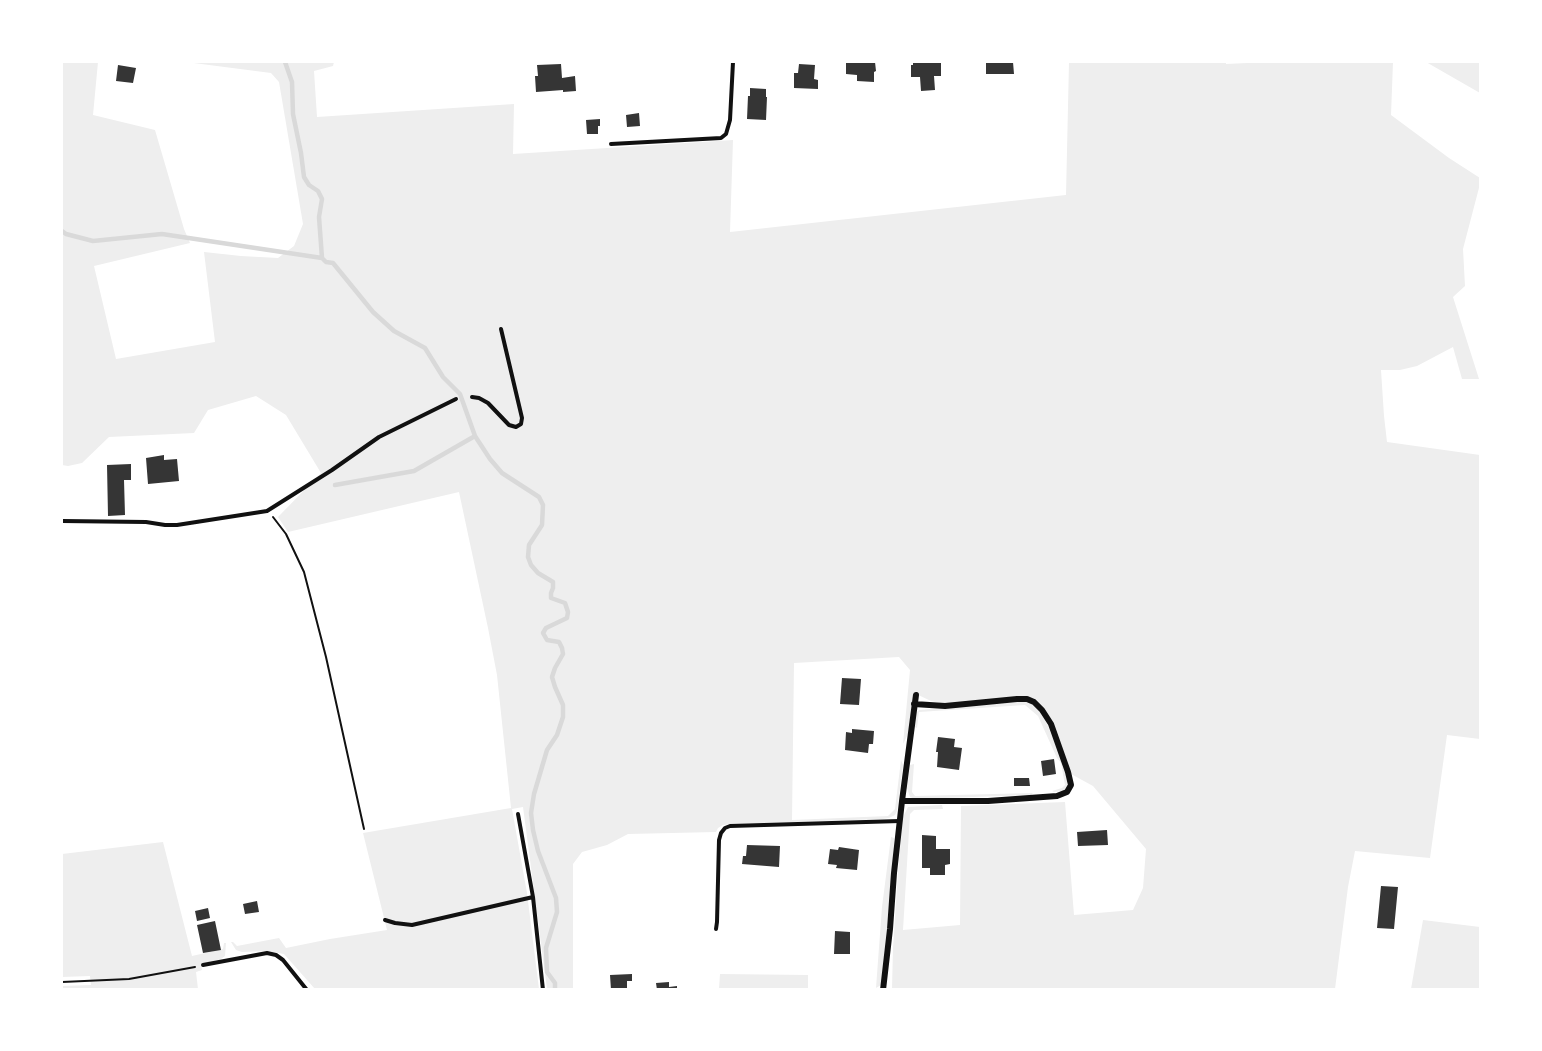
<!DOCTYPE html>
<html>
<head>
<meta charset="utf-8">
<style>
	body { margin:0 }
	#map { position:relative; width:1542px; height:1051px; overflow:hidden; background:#fff; font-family:"Fira Sans",sans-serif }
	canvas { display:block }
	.frame { position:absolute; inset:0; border:63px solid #fff; pointer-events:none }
</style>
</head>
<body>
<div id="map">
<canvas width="1542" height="1051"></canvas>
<div class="frame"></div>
</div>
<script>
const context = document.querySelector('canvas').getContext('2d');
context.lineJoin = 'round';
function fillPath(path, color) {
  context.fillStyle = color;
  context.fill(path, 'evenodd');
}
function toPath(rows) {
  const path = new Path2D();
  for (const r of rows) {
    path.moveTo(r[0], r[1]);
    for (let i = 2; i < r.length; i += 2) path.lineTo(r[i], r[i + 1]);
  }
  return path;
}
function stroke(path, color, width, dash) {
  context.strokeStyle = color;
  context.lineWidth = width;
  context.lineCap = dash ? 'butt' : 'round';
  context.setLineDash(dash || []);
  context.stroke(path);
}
fillPath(toPath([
	[62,62,98,62,93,115,155,130,184,229,190,243,94,266,116,359,215,342,204,252,241,256,278,258,294,246,303,224,279,82,271,73,186,62,334,62,333,66,314,71,317,117,514,104,513,154,733,140,730,232,1066,195,1069,62,1226,62,1226,64,1268,62,1393,62,1391,115,1449,158,1480,178,1480,184,1463,249,1465,286,1453,297,1479,379,1462,379,1453,347,1417,366,1400,370,1381,370,1384,416,1387,442,1480,455,1480,739,1447,735,1430,858,1355,851,1348,887,1335,989,892,989,893,948,898,872,903,817,908,807,942,805,943,809,914,810,910,814,903,930,960,925,961,806,1065,802,1074,915,1133,910,1143,888,1146,849,1093,786,1071,774,1053,724,1035,700,944,704,931,701,914,693,908,734,903,744,910,670,899,657,794,663,792,820,888,816,895,809,901,760,903,765,897,811,895,815,889,818,882,819,730,824,723,825,718,828,716,832,628,834,607,845,582,852,573,864,573,989,547,989,523,807,512,809,527,893,539,989,315,989,284,954,267,951,242,952,236,950,231,942,233,942,237,946,279,938,286,948,330,939,387,930,363,833,511,808,497,675,488,628,459,492,288,532,278,517,321,473,286,415,256,396,208,410,194,433,109,437,82,463,68,466,62,465],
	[1426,62,1480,62,1480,93],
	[1019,702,1027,702,1033,705,1040,712,1048,726,1062,762,1067,779,1067,785,1065,789,1062,791,1054,792,1052,791,1062,788,1065,785,1061,763,1057,758,1038,716,1025,705,919,712,917,728,915,727,917,712,919,710],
	[914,764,912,792,915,796,1033,793,1031,795,915,799,910,797,907,788,910,765],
	[891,837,894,838,894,843,887,927,881,985,876,988,882,907],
	[163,842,192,956,223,949,224,943,226,943,225,956,221,959,201,964,202,970,196,972,198,989,62,989,62,986,91,985,90,976,62,977,62,854],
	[1423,920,1480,927,1480,989,1411,989],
	[720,974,808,975,808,989,719,989]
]), '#eee');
stroke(toPath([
	[285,62,292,82,293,114,301,153,304,177,309,185,318,191,322,199,319,217,322,258,326,262,333,263,373,312,394,331,425,348,443,377,460,394,475,436,490,459,502,473,539,497,543,505,542,525,529,545,528,557,531,565,538,573,553,582,553,588,551,593,551,598,565,603,568,612,567,618,546,628,543,633,547,640,559,642,562,648,563,654,555,668,552,677,555,687,563,705,563,717,557,735,547,750,534,794,531,813,533,830,538,851,556,898,557,912,546,948,547,972,555,983,555,990],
	[62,231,66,234,93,241,162,234,322,258],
	[335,485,414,471,475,436]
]), '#d9d9d9', 4.5);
fillPath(toPath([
	[846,62,875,62,876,71,874,72,874,82,857,81,857,75,846,74],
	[913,62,941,62,941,76,934,76,935,90,921,91,920,77,911,77,911,65,913,65],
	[986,62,1013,62,1014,74,986,74],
	[561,64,562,78,575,76,576,91,563,92,563,90,536,92,535,76,538,76,537,65],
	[799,64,815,65,814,79,818,80,818,89,794,88,794,73,798,73],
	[118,65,136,68,133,83,116,81],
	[750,88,766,89,766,97,767,97,766,120,747,119,748,96,750,96],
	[639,113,640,126,627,127,626,115],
	[600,119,600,126,598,126,598,134,587,134,586,120],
	[164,455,164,460,177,459,179,481,148,484,146,458],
	[131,464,131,480,124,480,125,515,108,516,107,465],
	[842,678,861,679,859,705,840,704],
	[852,729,874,731,873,744,869,744,868,753,845,750,846,732,852,733],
	[938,737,955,739,954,747,962,748,959,770,937,767,938,752,936,752],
	[1054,759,1056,774,1043,776,1041,761],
	[1014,778,1029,778,1030,786,1014,786],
	[1107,830,1108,845,1078,846,1077,832],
	[922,835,936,836,936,849,950,849,950,864,945,865,945,875,930,875,930,868,922,868],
	[747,845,780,846,779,867,742,864,743,856,746,856],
	[839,847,859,850,857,870,836,868,837,865,828,864,830,849,838,850],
	[1381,886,1398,887,1394,929,1377,928],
	[257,901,259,912,245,914,243,904],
	[208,908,210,918,197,921,195,911],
	[215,921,221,950,203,953,197,925],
	[835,931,850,932,850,954,834,954],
	[632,974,632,981,627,981,627,990,611,990,610,975],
	[669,982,669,987,677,986,677,990,657,990,656,983]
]), '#353535');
stroke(toPath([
	[273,517,286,534,304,572,326,657,364,829],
	[62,982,129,979,195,967]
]), '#111', 2);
stroke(toPath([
	[611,144,721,138,726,134,730,120,733,62],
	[472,397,479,398,488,403,509,425,516,427,521,424,522,418,501,329],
	[62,521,146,522,165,525,177,525,267,511,332,470,379,437,456,399],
	[518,814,533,897,543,990],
	[385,920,395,923,412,925,533,897],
	[716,929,717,922,719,840,721,833,725,828,730,826,900,821],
	[203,965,267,953,276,955,283,960,307,990]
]), '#111', 4);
stroke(toPath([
	[902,801,988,801,1057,796,1067,792,1071,785,1068,772,1051,724,1042,710,1034,702,1027,699,1017,699,945,706,914,704],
	[883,990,890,929,894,873,902,801,916,695]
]), '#111', 6);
</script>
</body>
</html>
